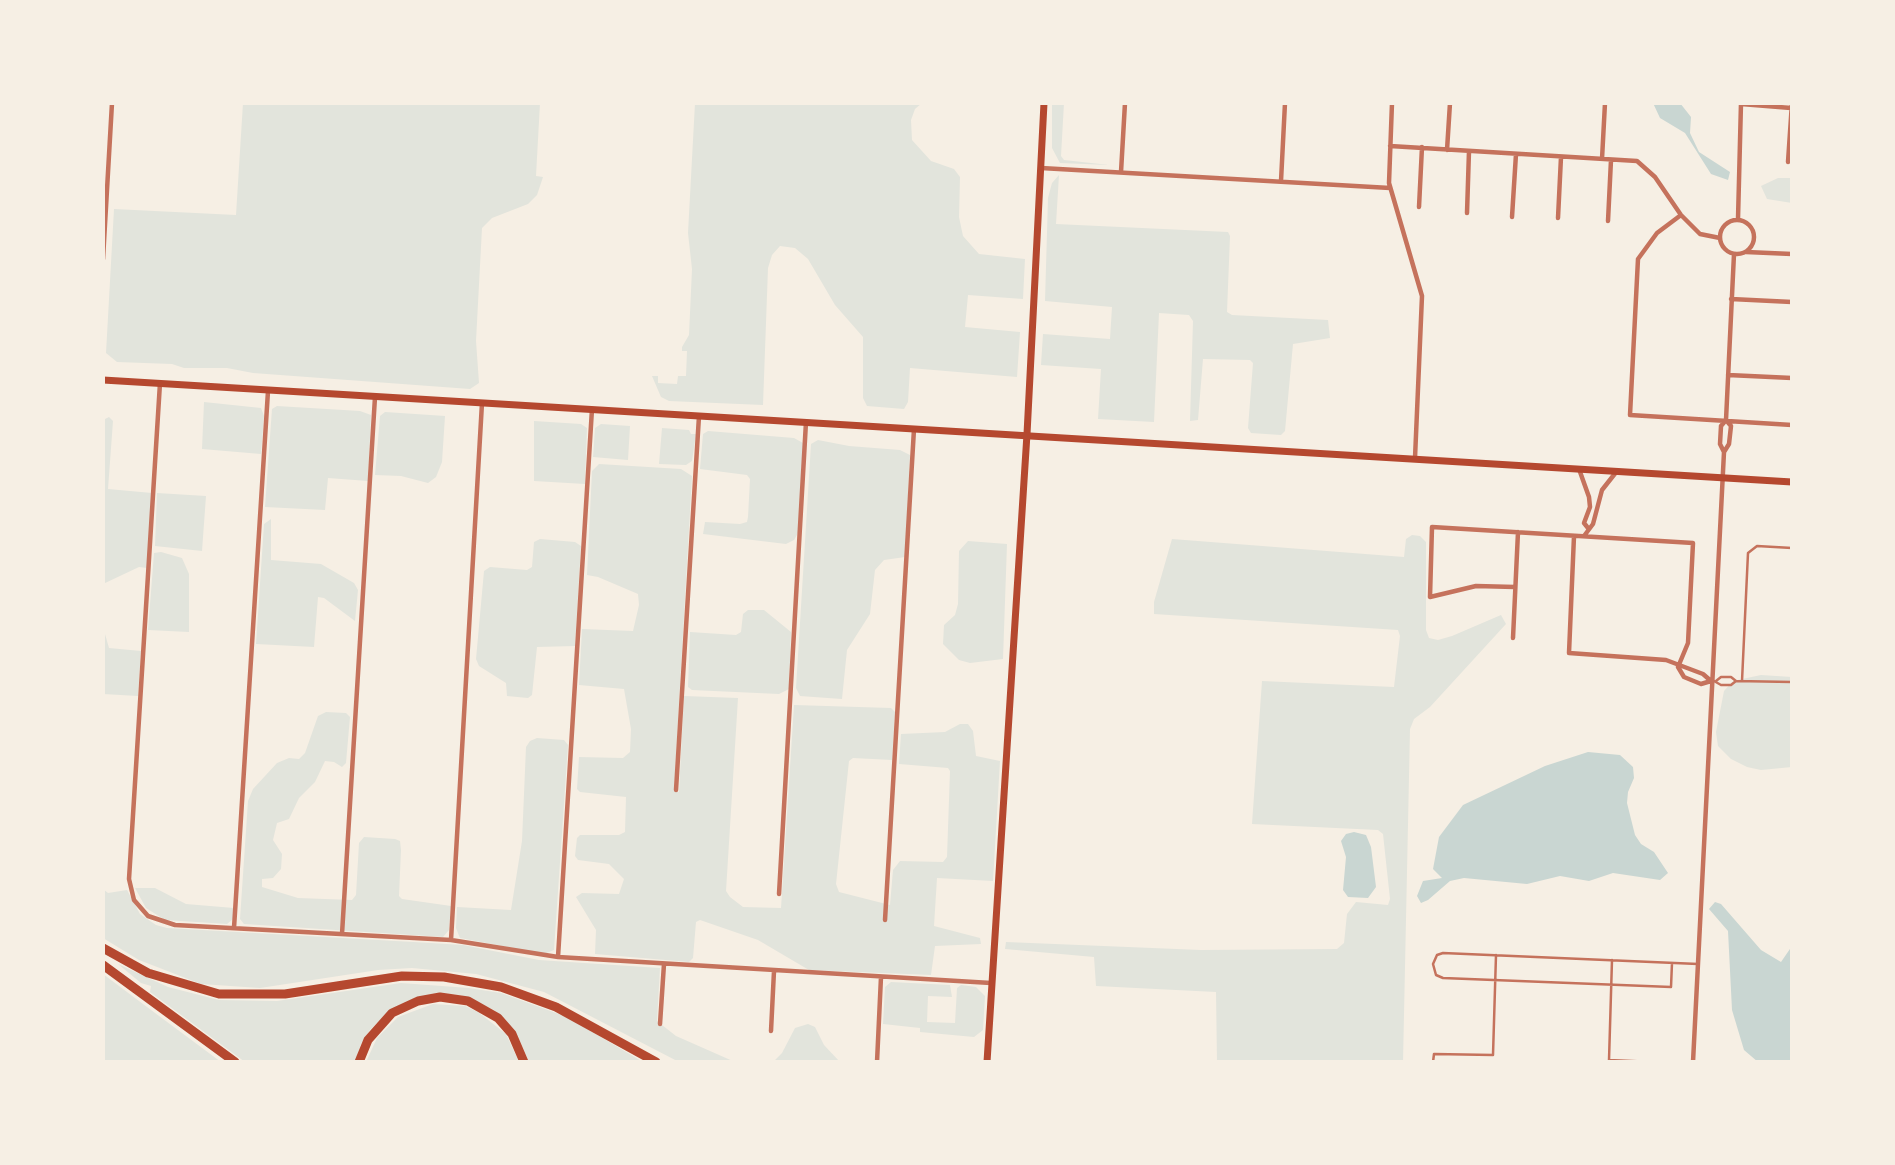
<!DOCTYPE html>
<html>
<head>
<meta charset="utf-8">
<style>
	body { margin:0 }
	#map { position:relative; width:1895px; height:1165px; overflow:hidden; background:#f6efe4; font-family:"Fira Sans Condensed",sans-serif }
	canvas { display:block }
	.frame { position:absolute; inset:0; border:105px solid #f6efe4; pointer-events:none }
</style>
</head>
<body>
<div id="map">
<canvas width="1895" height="1165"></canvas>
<div class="frame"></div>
</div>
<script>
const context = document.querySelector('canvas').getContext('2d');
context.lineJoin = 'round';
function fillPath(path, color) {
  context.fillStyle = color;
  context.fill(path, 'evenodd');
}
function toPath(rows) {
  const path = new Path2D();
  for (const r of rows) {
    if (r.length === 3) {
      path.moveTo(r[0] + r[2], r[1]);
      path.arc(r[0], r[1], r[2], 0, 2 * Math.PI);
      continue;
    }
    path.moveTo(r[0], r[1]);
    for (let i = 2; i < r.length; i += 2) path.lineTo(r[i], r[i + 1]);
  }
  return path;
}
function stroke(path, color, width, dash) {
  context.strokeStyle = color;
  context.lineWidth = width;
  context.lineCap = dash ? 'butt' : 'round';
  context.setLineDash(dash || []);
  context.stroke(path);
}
fillPath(toPath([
	[243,103,540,103,536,176,543,177,537,195,528,204,492,218,482,228,476,341,479,383,470,389,253,373,227,368,184,368,172,364,117,362,106,353,114,209,236,215],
	[695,103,922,103,915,109,911,120,912,140,931,161,954,169,960,177,959,217,963,236,979,254,1025,259,1023,299,968,295,965,327,1020,332,1017,377,910,368,908,402,904,409,867,406,863,398,863,337,835,305,808,259,795,248,780,246,772,255,768,268,763,405,669,401,661,397,652,376,658,376,658,383,677,384,678,376,686,376,687,351,682,351,682,347,689,335,692,269,688,233],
	[1052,103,1064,103,1061,156,1064,160,1109,165,1060,163,1052,148],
	[1059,175,1056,224,1228,232,1230,236,1227,312,1232,315,1328,320,1330,338,1293,344,1285,431,1281,435,1251,433,1248,428,1253,363,1250,360,1203,359,1198,420,1190,421,1193,321,1189,315,1159,313,1154,422,1098,419,1101,369,1041,365,1043,334,1110,339,1112,307,1045,301,1048,198,1052,183],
	[1778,178,1792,178,1792,203,1767,199,1761,186],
	[204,402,261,408,264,416,261,454,202,449],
	[277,406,360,411,371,415,368,481,328,478,325,510,265,507,272,409],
	[385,412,445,416,442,462,436,477,428,483,401,476,375,475,380,416],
	[109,417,113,421,108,489,152,493,147,568,139,567,103,584,103,420],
	[534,421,581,424,587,428,585,484,534,481],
	[601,424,630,426,628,460,593,457,595,428],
	[662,428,689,430,691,434,696,434,692,461,686,465,659,464],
	[708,431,794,438,803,443,798,533,794,540,786,544,703,534,705,522,740,524,747,522,748,517,750,479,747,475,700,469,703,434],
	[818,440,849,446,900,450,910,455,905,557,884,560,875,570,870,614,847,650,842,699,800,696,796,688,811,444],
	[599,464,681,469,692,476,674,791,679,792,684,696,738,698,726,891,730,897,743,907,781,908,794,705,891,708,895,712,892,760,853,758,849,761,836,884,839,892,890,905,893,870,900,861,943,862,947,857,950,771,948,768,899,764,901,734,945,732,960,724,968,724,973,731,976,756,1000,761,993,881,937,878,934,926,980,938,981,944,935,946,931,975,809,970,758,940,700,920,696,922,693,958,689,962,595,954,596,930,576,897,582,893,619,894,624,879,609,864,578,860,575,856,577,838,580,835,619,835,625,832,626,797,580,792,577,789,579,757,623,758,630,752,631,729,624,689,579,685,582,629,633,631,639,605,638,594,598,577,587,575,592,471],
	[157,493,206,496,202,551,155,546],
	[271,519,271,560,321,564,354,583,358,590,355,621,324,598,318,597,314,647,256,644,264,524],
	[1412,535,1420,536,1426,542,1426,630,1429,638,1438,640,1452,636,1501,615,1506,624,1430,707,1414,719,1410,729,1403,1062,1217,1062,1216,992,1096,986,1094,957,1005,949,1006,942,1201,950,1337,949,1344,943,1347,914,1356,902,1388,905,1390,899,1383,834,1378,830,1252,824,1262,681,1394,687,1400,636,1398,630,1154,614,1154,602,1172,539,1404,557,1406,539],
	[540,539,575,542,581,546,575,646,537,647,532,695,528,698,507,696,506,683,479,666,476,659,484,571,490,567,527,570,532,567,534,542],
	[968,541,1007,544,1003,659,970,663,959,660,943,644,944,625,955,615,958,604,959,551],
	[161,552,182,558,189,574,189,632,148,630,154,553],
	[748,610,764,610,791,632,789,689,779,694,692,690,688,687,690,632,736,635,741,632,743,614],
	[103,627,109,648,141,651,138,696,103,694],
	[1761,675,1792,677,1792,767,1761,770,1747,767,1731,759,1718,746,1716,732,1724,691,1733,681],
	[326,712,346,713,350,717,346,763,342,767,334,762,325,761,315,782,299,798,289,819,277,823,273,840,282,854,281,869,273,878,262,879,262,887,298,898,352,900,356,895,359,843,364,837,395,839,400,841,401,850,399,896,402,899,451,906,449,930,443,937,244,924,240,919,248,801,253,789,277,763,289,758,299,759,305,753,318,716],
	[537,738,564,740,568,745,554,950,544,954,460,938,456,928,457,907,511,910,522,841,526,747,530,741],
	[135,888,155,888,186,904,234,908,233,919,227,924,165,920,146,908],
	[103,889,108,893,127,890,140,914,156,925,167,928,431,943,463,945,539,960,660,968,657,1021,676,1036,735,1062,679,1062,544,992,476,974,412,968,378,970,260,988,201,984,139,960,103,938],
	[118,964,168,987,219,1000,277,1001,401,983,469,988,501,993,567,1017,643,1062,529,1062,518,1037,494,1010,460,995,443,994,417,997,390,1010,370,1030,361,1044,355,1062,245,1062,150,992,151,986,141,983],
	[103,974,147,1007,221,1062,103,1062],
	[891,982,950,985,952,997,928,996,927,1022,955,1023,957,988,961,985,976,987,985,996,983,1030,974,1037,920,1032,920,1028,883,1024,885,987],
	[433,1004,465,1006,478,1012,506,1034,519,1062,366,1062,377,1038,398,1017],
	[808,1024,815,1027,824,1045,840,1062,773,1062,782,1053,795,1028]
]), '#e2e4dc');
fillPath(toPath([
	[1653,103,1680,103,1691,117,1690,133,1699,152,1730,172,1728,180,1711,174,1685,133,1660,118],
	[1588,752,1620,755,1633,767,1634,778,1628,792,1627,803,1635,835,1641,844,1654,852,1668,873,1660,880,1613,873,1589,881,1560,876,1527,884,1464,878,1450,881,1428,900,1421,903,1417,896,1423,881,1442,878,1433,869,1439,837,1463,805,1545,766],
	[1354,832,1366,835,1371,847,1376,887,1368,898,1348,897,1343,890,1346,857,1341,841,1346,834],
	[1715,902,1721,904,1761,950,1781,962,1792,946,1792,1062,1758,1062,1744,1050,1732,1010,1728,931,1709,909]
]), '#c9d6d2');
stroke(toPath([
	[1714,681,1721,685,1731,685,1736,681],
	[1716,681,1721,677,1731,677,1736,681,1792,682],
	[1742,681,1748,553,1757,546,1792,548],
	[1612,960,1609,1060,1654,1062],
	[1672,963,1671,987,1443,978,1436,975,1433,964,1437,955,1443,953,1698,964],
	[1433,1062,1434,1054,1493,1055,1496,955]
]), '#c5725c', 2.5);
stroke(toPath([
	[1392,103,1389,183,1422,296,1415,458],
	[1741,104,1791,108],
	[1390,146,1637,161,1655,177,1681,215,1700,234,1720,238],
	[1447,150,1450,103],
	[1602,159,1605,103],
	[1788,162,1792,103],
	[1041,168,1390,188],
	[1121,172,1125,103],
	[1281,181,1285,103],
	[1419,207,1422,147],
	[1467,213,1469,151],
	[1681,215,1657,233,1638,259,1630,415,1792,425],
	[1512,217,1516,154],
	[1558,218,1561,157],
	[1738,219,1741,103],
	[1737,237,17],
	[1608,221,1611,160],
	[1746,252,1792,254],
	[103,259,112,103],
	[1731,299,1792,302],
	[1728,375,1792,378],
	[160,383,129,879,134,900,148,916,175,925,451,940,558,957,991,983],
	[1724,452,1729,444,1731,426,1726,420,1734,254],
	[1579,469,1589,497,1590,507,1584,523,1588,528],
	[1574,536,1569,653,1666,660,1703,674,1711,681,1701,684,1684,677,1678,667],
	[1584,536,1593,524,1602,490,1617,471],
	[1515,587,1476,586,1430,597,1432,527,1693,543,1688,643,1678,667],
	[1513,638,1518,532],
	[676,790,699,416],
	[779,894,806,422],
	[885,920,914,429],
	[234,928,268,391],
	[342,934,375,397],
	[451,940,482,403],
	[558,957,592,409],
	[660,1024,664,964],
	[771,1031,774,971],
	[877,1062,881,977],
	[1693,1062,1724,452,1720,444,1721,426,1726,420]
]), '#c5725c', 4.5);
stroke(toPath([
	[987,1062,1027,434,1044,103]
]), '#b5482f', 7);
stroke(toPath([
	[103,380,1792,482]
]), '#b5482f', 7);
stroke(toPath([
	[103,948,148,973,219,994,285,994,402,976,444,977,501,987,556,1007,656,1062],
	[103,965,235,1062],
	[359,1062,368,1040,392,1013,418,1001,440,997,468,1001,498,1018,512,1034,524,1062]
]), '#b5482f', 9);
</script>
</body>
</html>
